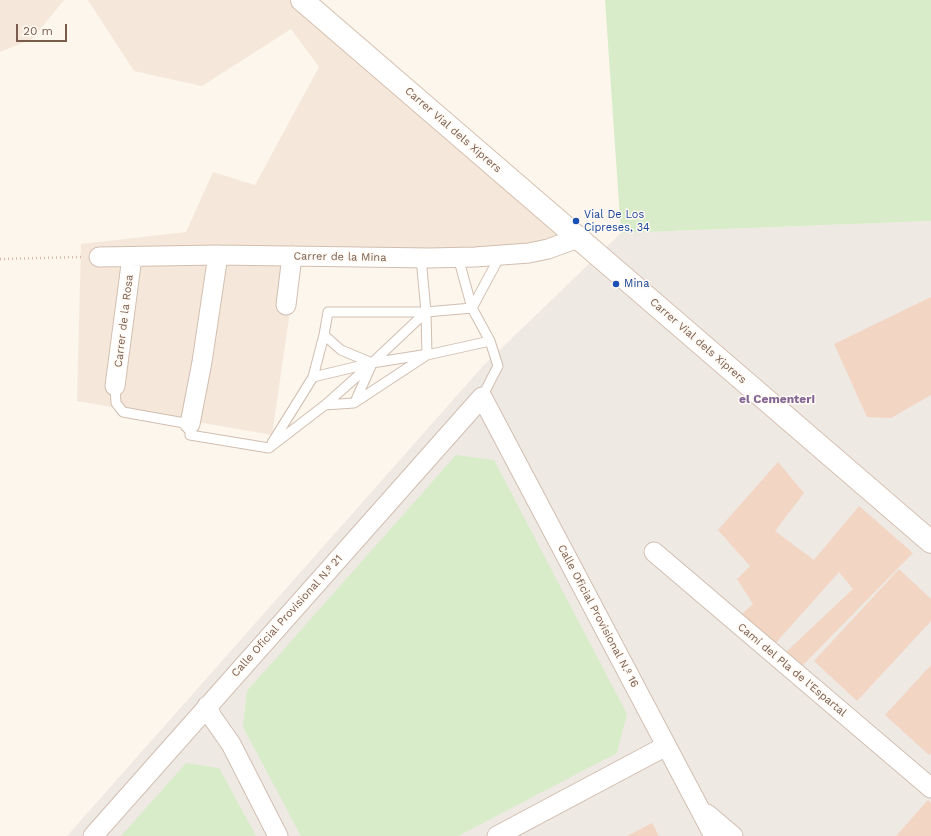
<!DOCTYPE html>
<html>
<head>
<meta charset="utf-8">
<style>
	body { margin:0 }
	#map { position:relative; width:931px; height:836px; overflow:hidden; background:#fdf6ec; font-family:"Work Sans",sans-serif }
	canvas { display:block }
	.scale { position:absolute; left:16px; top:24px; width:51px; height:18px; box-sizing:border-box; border:2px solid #7a5c4d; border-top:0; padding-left:5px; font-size:12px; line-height:14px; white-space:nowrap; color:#7a5c4d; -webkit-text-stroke:3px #fffaf3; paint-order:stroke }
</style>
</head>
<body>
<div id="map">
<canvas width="931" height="836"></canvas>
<div class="scale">20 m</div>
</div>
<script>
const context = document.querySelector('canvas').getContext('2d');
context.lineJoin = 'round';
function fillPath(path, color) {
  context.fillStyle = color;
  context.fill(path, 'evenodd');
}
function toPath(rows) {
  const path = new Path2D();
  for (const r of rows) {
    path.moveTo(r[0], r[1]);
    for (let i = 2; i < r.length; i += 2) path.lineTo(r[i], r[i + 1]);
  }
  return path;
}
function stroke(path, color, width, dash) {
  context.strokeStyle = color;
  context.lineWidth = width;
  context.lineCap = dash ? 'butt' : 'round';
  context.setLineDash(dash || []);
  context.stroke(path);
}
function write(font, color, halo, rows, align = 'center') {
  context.font = font + ' "Work Sans",sans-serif';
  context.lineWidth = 3;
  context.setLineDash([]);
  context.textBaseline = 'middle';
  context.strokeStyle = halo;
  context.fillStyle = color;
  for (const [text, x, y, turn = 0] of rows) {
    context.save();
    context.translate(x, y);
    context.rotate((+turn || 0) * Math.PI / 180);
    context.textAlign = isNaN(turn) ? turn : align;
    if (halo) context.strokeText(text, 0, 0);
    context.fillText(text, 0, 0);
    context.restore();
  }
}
fillPath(toPath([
	[0,0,64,0,32,39,0,52],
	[88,0,320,0,578,238,561,244,298,256,272,435,77,401,81,244,186,232,213,172,255,185,319,67,291,29,202,86,134,71]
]), '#f5e8da');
fillPath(toPath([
	[931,221,931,836,67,836,483,366,621,233]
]), '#efe9e4');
fillPath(toPath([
	[605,0,931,0,931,221,621,233],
	[456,455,494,460,627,714,617,753,458,836,301,836,243,727,247,691],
	[186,763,219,768,256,836,121,836]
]), '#d8ecc9');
fillPath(toPath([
	[931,297,931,395,891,418,867,417,834,344],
	[778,462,804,493,775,531,814,560,859,506,913,553,802,666,786,652,853,589,839,572,773,646,741,615,753,604,737,579,750,566,718,530],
	[899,569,931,599,931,621,857,701,814,661],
	[931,665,931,753,929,755,885,715],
	[928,800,931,803,931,836,896,836],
	[652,823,659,836,627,836]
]), '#f3d5c3');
const lane = toPath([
	[458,257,472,308,490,341,498,366,482,397],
	[421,258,426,312,472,308,500,256],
	[328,312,426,312,372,363,341,350,324,335,328,312],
	[426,312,427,355,490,341],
	[313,377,324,335],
	[115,386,116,403,123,412,190,424,190,435,269,448,325,405,354,403,427,355],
	[355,402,371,366],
	[325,405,371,364],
	[272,443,313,377,372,363,422,355]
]);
const street = toPath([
	[99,257,218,255,429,258,475,257,529,253,548,249,578,238],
	[286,305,292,256],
	[115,386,132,257],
	[190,424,202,362,218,255],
	[654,552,931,788],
	[207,706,212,717,231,744,278,836],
	[707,814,733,836],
	[93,836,482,397,714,836],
	[497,836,666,746]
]);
const secondary = toPath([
	[302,0,931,542]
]);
stroke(lane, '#d1beb0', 11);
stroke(street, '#d1beb0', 21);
stroke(secondary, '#d6c0b0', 24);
stroke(toPath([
	[0,259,81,257]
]), '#d9b8a5', 2.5, [1, 3]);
stroke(lane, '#fff', 9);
stroke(street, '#fff', 19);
stroke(secondary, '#fff', 22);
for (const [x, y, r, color] of [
	[576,221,4,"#1a4fb4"],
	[616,284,4,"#1a4fb4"]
]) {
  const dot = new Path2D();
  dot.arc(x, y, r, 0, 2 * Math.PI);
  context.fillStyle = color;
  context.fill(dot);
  stroke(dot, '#fffaf3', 1.5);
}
write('11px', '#7a5c4d', '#fffaf3', [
	["Carrer Vial dels Xiprers",453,130,41],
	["Carrer de la Mina",340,257,1],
	["Carrer de la Rosa",124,321,-83],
	["Carrer Vial dels Xiprers",698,341,41],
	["Calle Oficial Provisional N.º 21",287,616,-48],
	["Calle Oficial Provisional N.º 16",598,616,62],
	["Camí del Pla de l'Espartal",792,670,40]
]);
write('11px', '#164399', '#fffaf3', [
	["Vial De Los",584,215],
	["Cipreses, 34",584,228],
	["Mina",624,284]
], 'left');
write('bold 12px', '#846695', '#fffaf3', [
	["el Cementeri",777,399]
]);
</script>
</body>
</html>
